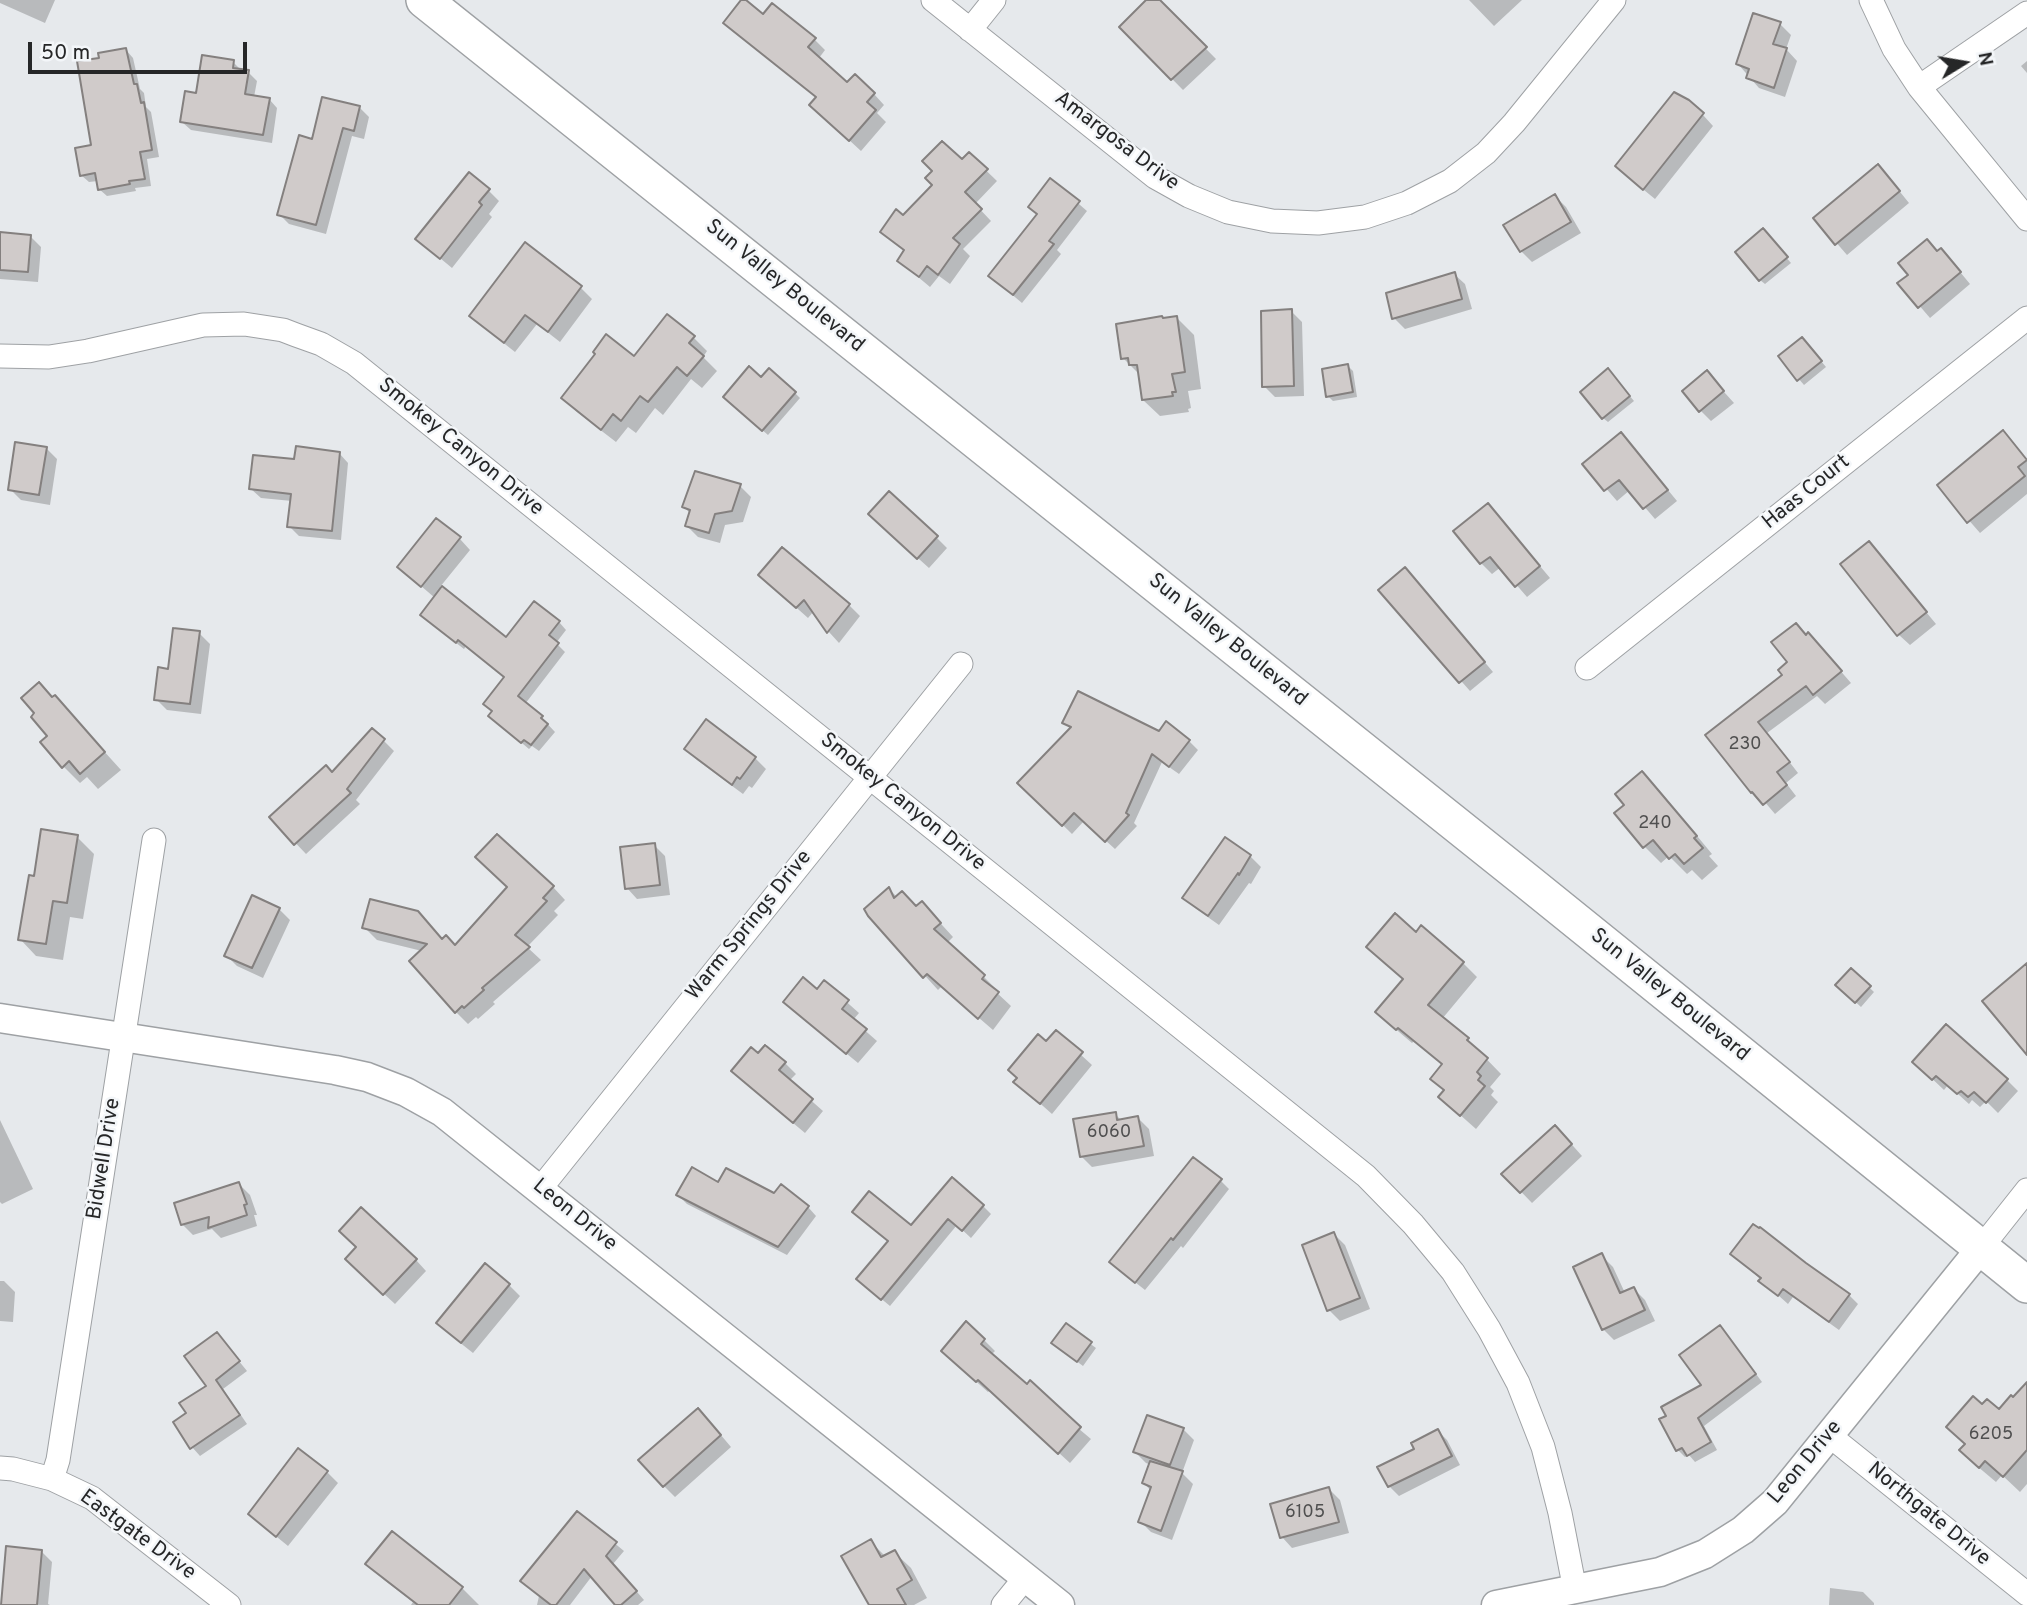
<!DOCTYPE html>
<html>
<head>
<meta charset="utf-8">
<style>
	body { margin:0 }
	#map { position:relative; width:2027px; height:1605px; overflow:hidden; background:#e6e9ec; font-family:Overpass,sans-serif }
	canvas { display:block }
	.north { position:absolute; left:1929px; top:28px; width:70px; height:70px; -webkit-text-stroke:5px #f3f6f9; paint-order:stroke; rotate:79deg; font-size:19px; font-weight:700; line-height:28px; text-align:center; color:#262728 }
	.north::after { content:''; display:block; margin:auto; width:24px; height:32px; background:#262728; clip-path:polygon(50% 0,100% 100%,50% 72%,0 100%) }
	.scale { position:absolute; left:28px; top:42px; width:219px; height:32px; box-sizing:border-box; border:4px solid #262728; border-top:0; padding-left:9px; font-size:21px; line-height:24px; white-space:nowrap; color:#262728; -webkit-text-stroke:5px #f3f6f9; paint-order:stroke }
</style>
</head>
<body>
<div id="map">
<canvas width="2027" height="1605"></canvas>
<div class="north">N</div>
<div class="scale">50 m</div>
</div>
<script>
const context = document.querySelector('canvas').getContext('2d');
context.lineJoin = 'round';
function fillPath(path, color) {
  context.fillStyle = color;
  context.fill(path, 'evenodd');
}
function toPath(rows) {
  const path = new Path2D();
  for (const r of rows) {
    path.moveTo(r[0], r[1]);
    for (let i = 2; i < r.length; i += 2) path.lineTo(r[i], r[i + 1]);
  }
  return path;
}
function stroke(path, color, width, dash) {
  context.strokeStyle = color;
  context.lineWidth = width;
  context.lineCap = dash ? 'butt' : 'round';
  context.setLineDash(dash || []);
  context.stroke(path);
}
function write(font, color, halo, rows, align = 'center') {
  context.font = font + ' Overpass,sans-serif';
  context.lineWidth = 5;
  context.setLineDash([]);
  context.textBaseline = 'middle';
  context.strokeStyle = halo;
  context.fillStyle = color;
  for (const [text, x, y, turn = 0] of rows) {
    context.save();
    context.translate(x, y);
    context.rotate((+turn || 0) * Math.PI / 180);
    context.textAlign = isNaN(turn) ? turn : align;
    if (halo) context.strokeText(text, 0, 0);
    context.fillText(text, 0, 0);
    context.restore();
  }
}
fillPath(toPath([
	[0,0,55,0,45,23,0,3],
	[1149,0,1158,0,1216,59,1183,90,1121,27],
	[1469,0,1522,0,1494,26],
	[764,16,814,39,825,50,819,58,847,85,874,94,884,105,877,113,886,122,861,151,822,115,817,98,736,34,725,23],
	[1780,24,1791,35,1786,49,1797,61,1785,97,1759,88,1738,64],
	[126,50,133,58,140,89,144,93,146,107,151,112,159,157,147,159,151,186,135,188,136,191,107,196,99,189,98,181,89,182,81,175,93,147,101,59],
	[2027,61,2027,73,2021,66],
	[233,62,242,71,248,72,257,81,254,97,269,99,277,108,272,143,191,130,182,122,197,95],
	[359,107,369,117,364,139,352,136,326,234,289,224,279,214,314,141],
	[1703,115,1713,126,1655,199,1628,177],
	[969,154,997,181,975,204,991,221,963,249,970,256,950,284,939,276,930,287,899,261,905,252,882,232,903,217],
	[1888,177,1909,203,1847,255,1815,218],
	[1051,180,1087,211,1057,250,1061,254,1022,303,990,276,1039,215],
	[488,190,499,201,489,214,492,217,452,268,417,239],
	[1555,196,1566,207,1581,233,1532,262,1521,251],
	[0,234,30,236,41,247,38,282,0,279],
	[1767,235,1791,263,1765,284,1760,280],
	[525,245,581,288,592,299,560,342,537,324,515,352,482,326,471,315],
	[1938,253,1951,261,1970,284,1930,318,1900,283],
	[1454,274,1465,284,1472,309,1405,329,1394,318],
	[1291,311,1302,322,1304,396,1275,397,1264,386],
	[1177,318,1194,335,1201,389,1188,391,1191,408,1188,409,1189,412,1160,416,1143,400,1140,375,1123,358,1164,320],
	[693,337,707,351,703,357,717,371,702,388,691,379,663,415,655,408,636,433,628,427,616,442,577,412,563,398,597,354,634,358],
	[1807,344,1826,367,1804,385,1780,357],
	[1348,366,1353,371,1357,397,1333,401,1328,396],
	[1707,373,1734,403,1711,421,1700,410],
	[1613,376,1634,401,1608,422,1603,418],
	[762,379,795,393,800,398,768,435,730,402],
	[2014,443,2027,460,2027,494,1980,533,1939,486],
	[1631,445,1677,501,1655,519,1630,490,1617,501,1585,464],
	[46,448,57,459,50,505,21,500,10,489],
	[339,453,348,463,341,540,299,536,289,526,292,501,261,498,251,489,296,461],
	[740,486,751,497,743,522,725,525,720,543,698,537,687,526,691,514,684,507],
	[1498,516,1550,578,1527,597,1501,567,1492,574,1481,563],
	[881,525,936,537,947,548,929,568],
	[460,539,470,550,440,587,507,639,559,622,566,630,556,643,565,652,525,704,541,717,555,732,539,751,532,746,529,749,498,723,506,678,466,646,464,649,429,622,435,598,399,567],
	[1869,543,1936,624,1910,645,1899,635],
	[1414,578,1493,672,1470,691,1381,590],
	[771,585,849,605,860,616,839,643,829,632,814,611,808,618],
	[199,633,210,644,201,714,167,710,156,699,170,671],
	[1807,636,1818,645,1851,683,1825,704,1817,696,1767,733,1798,773,1786,783,1796,796,1775,814,1708,735,1784,675],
	[55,697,121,770,98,789,87,777,80,783,63,766,53,699],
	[1064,723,1189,741,1198,750,1179,774,1162,762,1134,823,1137,826,1115,849,1084,821,1072,834,1020,783,1071,729],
	[384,741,394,751,356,800,360,804,306,854,271,817],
	[686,749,755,758,766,769,752,788,749,786,743,794,697,760],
	[1642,774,1659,790,1712,854,1709,856,1718,866,1702,880,1692,870,1687,874,1669,856,1661,863,1644,846,1626,805],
	[77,837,94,854,83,919,70,917,63,960,36,956,20,939,35,878],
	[654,845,665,856,670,895,637,899,627,888],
	[1250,856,1261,867,1251,884,1249,883,1219,925,1195,908,1184,897],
	[509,887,553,887,565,900,554,911,558,915,527,947,541,960,493,1002,495,1004,478,1019,476,1017,468,1024,456,1012,422,951,377,940,364,927,430,926,443,940,455,947],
	[889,889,897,897,917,908,922,903,953,937,947,943,984,977,997,990,996,992,1011,1006,993,1030,942,986,938,990,870,915],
	[279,909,290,920,263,978,237,966,226,955],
	[1416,934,1463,963,1477,977,1442,1019,1467,1039,1501,1074,1490,1087,1494,1091,1491,1095,1498,1102,1476,1129,1440,1097,1445,1091,1433,1079,1444,1066,1414,1041,1412,1043,1392,1026],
	[1851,970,1874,992,1861,1007,1837,985],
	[824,982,859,1013,853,1020,877,1041,858,1063,796,1012],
	[1056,1032,1092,1065,1052,1114,1016,1082],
	[785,1063,796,1074,789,1081,823,1111,805,1133,744,1082],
	[1925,1072,2007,1080,2018,1091,1998,1113,1986,1101,1980,1107,1972,1100,1969,1104,1948,1085,1944,1090],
	[1115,1114,1122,1121,1138,1118,1149,1129,1154,1156,1092,1167,1081,1156],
	[0,1120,33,1189,2,1204,0,1202],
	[1566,1138,1582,1156,1532,1203,1504,1174],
	[1220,1180,1229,1189,1183,1248,1181,1246,1145,1290,1121,1271],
	[239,1184,250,1195,257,1215,254,1215,257,1226,221,1238,212,1229,193,1235,182,1224],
	[719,1184,774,1195,808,1207,816,1216,787,1255,687,1204,678,1195],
	[983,1206,991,1214,971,1238,957,1225,890,1306,867,1287,890,1242,911,1228],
	[1334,1234,1345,1245,1370,1309,1340,1321,1329,1310],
	[1732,1254,1849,1295,1858,1304,1839,1330,1793,1297,1788,1304],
	[1602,1256,1613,1267,1625,1293,1634,1289,1645,1300,1655,1321,1614,1340,1603,1329],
	[416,1260,426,1271,395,1304,358,1270],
	[0,1281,4,1281,15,1292,13,1322,0,1321],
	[509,1285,520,1296,473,1353,449,1334],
	[1066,1326,1096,1348,1083,1366,1059,1348],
	[217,1334,247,1371,223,1389,247,1424,200,1456,192,1447,189,1414,209,1386],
	[1727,1335,1762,1382,1704,1426,1717,1450,1695,1462,1689,1455,1685,1457,1678,1450],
	[984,1340,995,1351,991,1355,1091,1439,1070,1463,990,1390,988,1392,954,1362],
	[2027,1389,2027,1484,2020,1492,2002,1475,1996,1482,1977,1466,1967,1444,1983,1407,1999,1412],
	[709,1421,731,1447,675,1497,664,1486],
	[1183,1429,1194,1440,1182,1473,1193,1484,1172,1540,1151,1532,1140,1521,1151,1491,1144,1483,1151,1465,1146,1463,1135,1452],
	[1438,1431,1447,1440,1460,1465,1399,1496,1389,1486,1379,1468,1416,1450],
	[327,1472,338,1483,288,1546,261,1524],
	[1329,1489,1340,1500,1349,1533,1292,1548,1282,1537],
	[578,1513,624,1551,613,1564,644,1600,638,1605,617,1605,592,1576,570,1605,537,1605,539,1596,522,1581],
	[870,1541,886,1557,894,1552,911,1568,927,1598,914,1605,871,1605],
	[41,1551,52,1562,48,1604,50,1605,3,1605],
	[368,1564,462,1588,479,1605,411,1605,413,1602,384,1580],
	[1830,1588,1863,1592,1874,1603,1874,1605,1829,1605]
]), '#0003');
const building = toPath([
	[741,0,746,0,763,14,772,3,816,38,808,47,847,82,855,74,875,93,867,102,876,110,849,141,809,105,816,97,723,23,741,0],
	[1146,0,1160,0,1207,47,1171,80,1119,27,1146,0],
	[1753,13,1781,22,1773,44,1787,48,1774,88,1746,78,1749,69,1736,64,1753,13],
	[126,48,134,84,137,84,141,103,144,102,152,150,140,152,145,179,129,181,130,184,98,190,95,173,80,176,75,148,91,145,77,61,99,58,98,53,126,48],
	[202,55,234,60,233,68,249,70,245,94,270,98,263,135,180,122,185,91,196,93,202,55],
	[1674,92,1689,100,1704,113,1643,190,1615,166,1674,92],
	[322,97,360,106,354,131,343,128,316,225,277,215,299,135,312,139,322,97],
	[942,141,962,159,969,152,988,169,965,192,982,209,953,238,960,244,938,275,927,266,919,277,897,261,904,250,880,232,896,209,903,215,932,185,925,178,932,171,922,161,942,141],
	[1878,164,1900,191,1835,245,1813,218,1878,164],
	[469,172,490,189,479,202,482,205,440,259,415,239,469,172],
	[1050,178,1080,201,1049,241,1054,244,1013,295,988,276,1037,214,1028,207,1050,178],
	[1555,194,1571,222,1520,252,1503,225,1555,194],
	[1763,228,1788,257,1759,281,1735,252,1763,228],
	[0,232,31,235,28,272,0,270,0,232],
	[1927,239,1937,251,1941,248,1961,272,1918,308,1897,283,1908,275,1898,263,1927,239],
	[525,242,582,286,548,332,525,315,504,343,469,316,525,242],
	[1455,272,1462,299,1392,319,1386,293,1455,272],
	[1292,309,1294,386,1262,387,1261,311,1292,309],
	[667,314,695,336,689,343,704,356,687,376,677,367,648,402,640,396,621,421,613,414,601,430,561,398,595,354,593,352,606,334,634,356,667,314],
	[1162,316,1163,318,1177,316,1185,372,1172,374,1176,392,1172,392,1173,396,1142,400,1137,365,1129,365,1128,358,1121,359,1116,324,1162,316],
	[1802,337,1822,361,1797,381,1778,356,1802,337],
	[1348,364,1353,392,1326,397,1322,369,1348,364],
	[749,366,761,377,769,368,796,392,762,431,723,397,749,366],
	[1608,368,1630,396,1602,419,1580,392,1608,368],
	[1707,370,1724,391,1699,412,1682,391,1707,370],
	[2003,430,2027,460,2018,467,2025,476,1967,523,1937,485,2003,430],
	[1621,432,1668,490,1643,509,1619,480,1604,491,1582,464,1621,432],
	[15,442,47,447,39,495,8,490,15,442],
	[296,446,340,452,332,531,287,527,291,494,249,489,253,455,294,459,296,446],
	[695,471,741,484,732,511,715,514,709,533,685,526,690,510,682,507,695,471],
	[889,491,938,536,917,559,868,514,889,491],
	[1488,503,1540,566,1515,587,1490,557,1480,564,1453,531,1488,503],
	[436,518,461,537,421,587,397,567,436,518],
	[1869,541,1927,612,1897,636,1840,564,1869,541],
	[782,547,850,604,827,633,804,600,796,608,758,575,782,547],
	[1405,567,1485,662,1459,683,1378,590,1405,567],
	[442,586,506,637,534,601,560,621,549,635,559,643,518,696,543,716,541,718,548,724,531,745,524,740,521,743,488,716,492,711,483,704,504,677,458,640,456,643,420,615,442,586],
	[1796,623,1806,635,1808,632,1842,671,1813,695,1806,686,1758,722,1790,762,1777,772,1787,785,1763,805,1752,792,1751,793,1705,735,1782,675,1778,670,1787,662,1771,642,1796,623],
	[173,628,200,631,190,704,154,700,158,667,168,669,173,628],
	[39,682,52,697,55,695,105,752,80,774,69,761,62,768,40,742,47,736,31,717,34,713,21,698,39,682],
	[1078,691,1159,731,1166,721,1190,740,1169,767,1152,754,1126,813,1129,815,1105,842,1074,813,1062,826,1017,783,1071,727,1062,723,1078,691],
	[706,719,756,757,740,779,737,777,732,785,684,749,706,719],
	[372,728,385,739,347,789,351,793,294,845,269,817,326,765,332,772,372,728],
	[1642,771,1697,836,1694,838,1703,848,1684,864,1675,854,1669,859,1653,840,1643,848,1614,813,1624,805,1615,794,1642,771],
	[41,829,78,835,67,903,53,901,46,944,18,940,29,875,34,876,41,829],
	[497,834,554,886,543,898,547,901,515,935,530,947,482,988,484,990,464,1008,462,1006,455,1013,409,961,427,944,362,928,370,899,418,911,442,939,446,935,455,945,507,887,475,857,497,834],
	[1225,837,1251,855,1239,875,1238,873,1208,916,1182,898,1225,837],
	[655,843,660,885,625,889,620,847,655,843],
	[889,887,894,898,902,891,916,906,922,901,941,923,934,929,985,975,982,979,999,992,978,1019,927,974,923,978,868,916,864,909,889,887],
	[252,895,280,908,252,968,224,956,252,895],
	[1395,913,1416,932,1421,925,1464,962,1428,1005,1469,1038,1467,1040,1488,1058,1477,1072,1481,1076,1478,1080,1485,1086,1460,1116,1438,1097,1444,1090,1430,1079,1442,1064,1398,1028,1396,1030,1375,1012,1403,979,1366,947,1395,913],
	[2027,963,2027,1055,1982,1001,2027,963],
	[1851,968,1871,986,1855,1003,1835,985,1851,968],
	[803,977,817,989,824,980,849,1000,842,1009,867,1029,846,1054,783,1002,803,977],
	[1946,1024,2008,1079,1986,1103,1974,1092,1968,1097,1961,1091,1957,1094,1936,1076,1932,1080,1912,1062,1946,1024],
	[1056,1030,1083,1052,1040,1104,1013,1082,1017,1078,1008,1070,1038,1034,1046,1041,1056,1030],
	[765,1045,786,1062,779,1070,813,1099,793,1123,731,1071,751,1047,758,1053,765,1045],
	[1116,1112,1117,1120,1138,1116,1144,1146,1080,1157,1073,1119,1116,1112],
	[1555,1125,1572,1144,1520,1193,1501,1174,1555,1125],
	[1193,1157,1222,1179,1173,1240,1171,1238,1135,1283,1109,1262,1193,1157],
	[692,1167,718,1182,726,1168,774,1193,781,1184,809,1206,778,1247,676,1195,692,1167],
	[952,1177,984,1205,962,1231,948,1219,881,1300,856,1279,888,1241,852,1212,869,1191,911,1225,952,1177],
	[239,1182,247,1204,244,1205,247,1215,208,1228,209,1217,181,1225,174,1203,239,1182],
	[361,1207,417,1259,383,1295,345,1259,356,1247,339,1231,361,1207],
	[1753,1224,1759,1228,1760,1227,1806,1263,1850,1294,1829,1322,1783,1289,1778,1296,1758,1281,1761,1278,1730,1254,1753,1224],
	[1334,1232,1360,1298,1327,1311,1302,1245,1334,1232],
	[1602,1253,1620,1293,1634,1287,1645,1310,1602,1330,1573,1267,1602,1253],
	[485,1263,510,1284,461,1343,436,1323,485,1263],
	[966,1321,985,1339,981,1344,1027,1384,1030,1380,1081,1427,1058,1454,978,1380,976,1382,941,1351,966,1321],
	[1066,1323,1092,1342,1077,1362,1051,1343,1066,1323],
	[1720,1325,1756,1374,1698,1418,1711,1442,1687,1456,1682,1448,1676,1451,1659,1419,1666,1416,1661,1407,1701,1385,1679,1355,1720,1325],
	[217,1332,240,1361,216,1380,240,1415,190,1449,173,1422,186,1413,179,1403,206,1386,184,1356,217,1332],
	[2027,1382,2027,1450,2003,1477,1985,1461,1979,1468,1959,1450,1965,1444,1946,1427,1973,1396,1982,1404,1987,1399,1999,1409,2011,1395,2013,1397,2027,1382],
	[698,1408,721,1435,663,1487,638,1460,698,1408],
	[1147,1415,1184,1428,1170,1465,1133,1452,1147,1415],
	[1438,1429,1452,1456,1388,1487,1377,1467,1414,1449,1411,1443,1438,1429],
	[298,1448,328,1471,276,1537,248,1514,298,1448],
	[1150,1461,1183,1471,1161,1531,1138,1522,1151,1487,1142,1483,1150,1461],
	[1329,1487,1339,1522,1280,1538,1270,1504,1329,1487],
	[577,1511,617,1542,606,1556,637,1591,621,1605,615,1605,584,1569,556,1605,551,1605,520,1581,577,1511],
	[392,1531,463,1587,449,1605,418,1605,365,1564,392,1531],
	[871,1539,881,1557,895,1550,912,1580,897,1589,906,1605,869,1605,841,1556,871,1539],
	[6,1546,42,1550,37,1605,1,1605,6,1546]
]);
fillPath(building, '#d0cbca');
stroke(building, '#84807f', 2);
const minor = toPath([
	[933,0,1155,177,1189,196,1228,212,1272,221,1318,223,1365,217,1407,203,1450,181,1486,153,1514,123,1614,0],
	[1871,0,1894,49,1919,87,2027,219],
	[970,30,994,0],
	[1919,87,2027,13],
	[0,356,49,357,88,351,203,325,244,324,283,330,296,335,321,344,354,363,1366,1176,1413,1224,1453,1272,1489,1329,1518,1383,1543,1447,1560,1513,1575,1590],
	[1587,668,2027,318],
	[540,1189,961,664],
	[1981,1248,2027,1190],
	[1830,1436,2027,1594],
	[0,1468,13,1469,52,1479,92,1498,229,1605],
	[52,1479,58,1460,154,840],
	[1003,1605,1025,1578]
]);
const tertiary = toPath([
	[0,1018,335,1070,367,1077,406,1092,442,1112,1060,1605],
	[1496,1605,1660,1572,1705,1554,1743,1530,1775,1502,1981,1248]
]);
const primary = toPath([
	[424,0,1528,882,2027,1285]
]);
stroke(minor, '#9ea1a4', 25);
stroke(tertiary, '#9ea1a4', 31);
stroke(primary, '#9ea1a4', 38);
stroke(minor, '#fff', 23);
stroke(tertiary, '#fff', 28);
stroke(primary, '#fff', 35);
write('18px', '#505050', null, [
	["230",1745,745],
	["240",1655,824],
	["6060",1109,1133],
	["6205",1991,1435],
	["6105",1305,1513]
]);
write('21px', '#262728', '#f3f6f9', [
	["Amargosa Drive",1116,142,37],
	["Sun Valley Boulevard",784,287,39],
	["Smokey Canyon Drive",460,448,39],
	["Haas Court",1807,493,-39],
	["Sun Valley Boulevard",1227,641,39],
	["Smokey Canyon Drive",902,803,39],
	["Warm Springs Drive",750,926,-51],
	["Sun Valley Boulevard",1669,996,39],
	["Bidwell Drive",105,1159,-81],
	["Leon Drive",574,1216,39],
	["Leon Drive",1806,1463,-50],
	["Northgate Drive",1928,1515,39],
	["Eastgate Drive",137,1536,36]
]);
</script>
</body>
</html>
